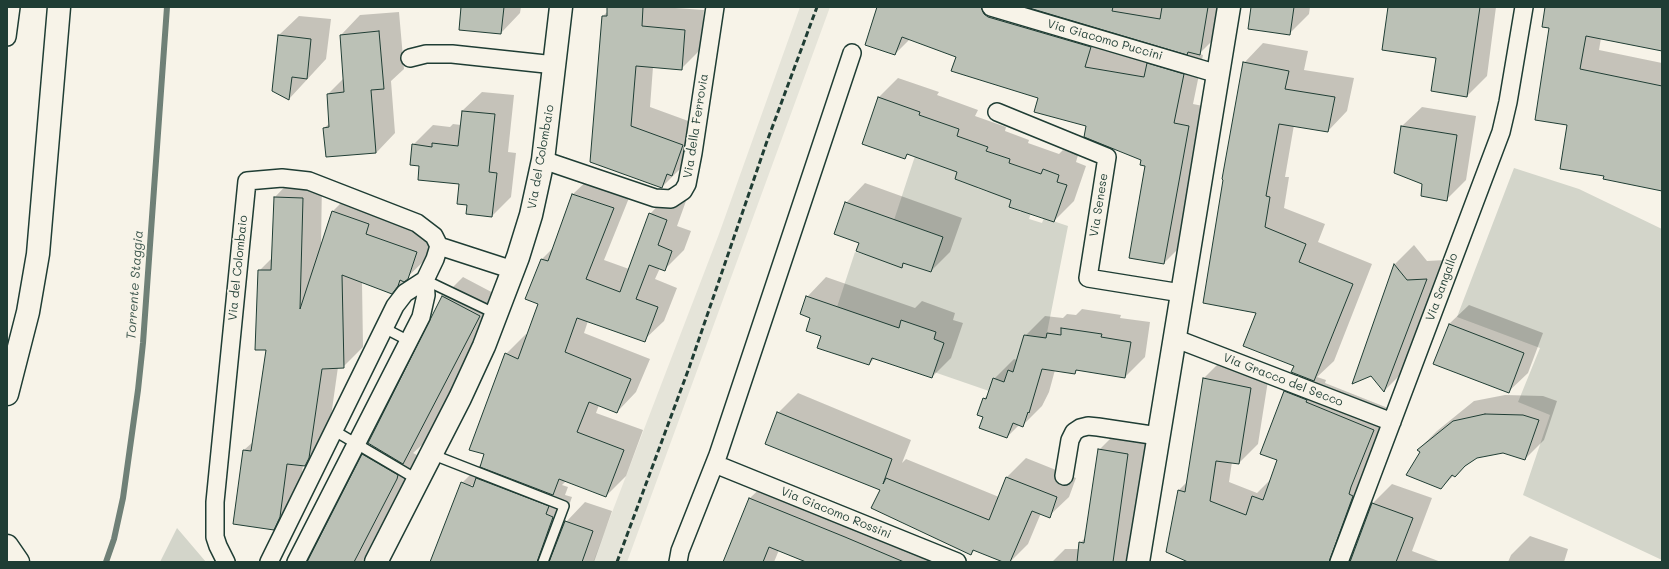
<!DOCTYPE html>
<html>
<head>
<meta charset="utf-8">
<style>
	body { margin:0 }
	#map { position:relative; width:1669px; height:569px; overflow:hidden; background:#f7f3e8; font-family:Mali,sans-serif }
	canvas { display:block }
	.frame { position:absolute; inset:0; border:8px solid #1f3d34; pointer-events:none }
</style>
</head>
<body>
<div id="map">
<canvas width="1669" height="569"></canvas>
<div class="frame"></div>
</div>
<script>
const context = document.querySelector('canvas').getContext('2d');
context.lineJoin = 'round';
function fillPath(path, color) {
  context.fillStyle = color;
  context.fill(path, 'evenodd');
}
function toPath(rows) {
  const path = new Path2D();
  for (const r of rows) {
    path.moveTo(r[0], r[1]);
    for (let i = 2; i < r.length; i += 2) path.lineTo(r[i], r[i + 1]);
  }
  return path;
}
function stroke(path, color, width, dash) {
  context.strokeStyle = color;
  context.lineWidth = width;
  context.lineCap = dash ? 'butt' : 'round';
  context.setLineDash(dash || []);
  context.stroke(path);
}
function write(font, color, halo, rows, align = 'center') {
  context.font = font + ' Mali,sans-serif';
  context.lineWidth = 3.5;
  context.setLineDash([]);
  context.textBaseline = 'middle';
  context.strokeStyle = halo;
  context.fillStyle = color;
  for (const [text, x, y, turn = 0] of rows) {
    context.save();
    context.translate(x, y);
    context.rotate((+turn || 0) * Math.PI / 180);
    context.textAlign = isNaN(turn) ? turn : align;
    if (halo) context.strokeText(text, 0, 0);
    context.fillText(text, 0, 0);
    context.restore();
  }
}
fillPath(toPath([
	[800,7,830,7,627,562,593,562,719,234]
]), '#e5e4d9');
fillPath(toPath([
	[916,153,958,169,955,179,968,184,979,181,977,188,988,192,989,189,1013,197,1009,207,1021,212,1023,206,1032,209,1029,219,1042,223,1044,218,1068,226,1046,338,1024,335,1013,372,1008,370,1004,382,993,378,989,391,934,372,944,343,934,339,936,332,901,320,898,331,837,307,855,252,867,255,869,251,931,272,943,237,894,220],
	[1514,168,1579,189,1662,229,1662,560,1523,495,1550,415,1518,402,1540,348,1457,317],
	[177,528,206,562,160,562]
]), '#d3d5ca');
fillPath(toPath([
	[462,7,521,7,520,13,501,33],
	[608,7,661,7,704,10,701,49,681,69,653,67,650,107,702,126,681,168,662,187,591,161,603,16,608,11],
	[878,7,1224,7,1219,34,1199,54,1203,55,1193,104,1208,107,1184,243,1164,263,1146,165,1142,159,1039,97,957,56,910,39,895,54],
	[1109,30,1165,47,1155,57,1104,48],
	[1253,7,1310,7,1309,14,1289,34],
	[1393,7,1496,7,1487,76,1467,96,1437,57],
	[1547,7,1662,7,1662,50,1601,38,1599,50,1662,63,1662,190,1605,175,1568,124],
	[399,12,404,69,391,81,395,133,376,153,324,128,330,123,328,94,344,78,341,35,360,15],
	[299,16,331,19,326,59,289,99,279,35],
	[1263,43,1308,51,1304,70,1354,78,1347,111,1328,131,1294,125,1285,177,1289,177,1284,208,1325,224,1318,242,1372,264,1334,361,1317,377,1326,380,1325,383,1393,410,1351,549,1355,552,1373,503,1392,484,1432,498,1412,551,1441,562,1190,562,1179,490,1187,482,1204,378,1223,359,1270,368,1258,444,1239,463,1232,462,1229,482,1257,493,1271,479,1278,460,1285,392,1301,375,1257,312,1244,63],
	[898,78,939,92,937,95,978,110,975,116,1006,127,1005,131,1029,140,1028,143,1059,154,1063,150,1078,155,1076,162,1086,166,1074,201,1054,221,959,171,909,153,904,158,863,144,879,97],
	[482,92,514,95,508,152,516,153,511,197,492,216,460,183,420,165,413,145,433,125,450,127,453,124,461,125,462,111],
	[1422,107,1476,116,1466,180,1447,199,1424,183,1402,126],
	[593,175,633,188,604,260,629,269,650,214,669,194,686,201,677,226,691,231,684,250,665,269,660,268,655,279,677,288,664,321,644,340,588,321,584,333,650,359,636,392,617,412,599,405,596,413,643,430,626,476,606,496,566,481,562,485,568,487,565,495,572,497,557,540,556,545,566,522,585,502,612,511,594,562,431,562,462,483,482,463,506,354,526,334,528,335,540,303,542,259,554,247,573,194],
	[471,485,478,488,471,487],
	[294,177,322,179,321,248,333,211,352,192,436,233,427,258,392,292,362,282,363,347,343,367,338,367,328,438,324,446,303,465,299,497,293,509,273,529,234,523,244,450,254,441,267,349,259,271,273,257,275,197],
	[865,183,962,218,950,252,931,271,905,262,901,266,860,242,846,203],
	[1414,245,1427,261,1446,260,1403,372,1384,391,1371,375,1353,382,1395,264],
	[463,277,499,296,423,444,413,453,417,455,362,562,308,562,363,455,373,445,443,297],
	[826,277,915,308,922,301,955,313,953,320,963,323,951,358,932,377,875,358,869,364,822,335,812,318,807,297],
	[1469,305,1543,333,1528,373,1508,392,1449,324],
	[1082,309,1121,315,1120,318,1150,322,1145,357,1125,377,1078,369,1074,373,1055,370,1049,392,1042,406,1023,425,1020,424,1007,437,985,416,984,399,989,393,994,379,1014,359,1017,360,1025,336,1045,316,1063,318,1067,314,1076,315],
	[798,393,911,440,902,463,906,459,999,497,1006,478,1026,458,1076,478,1069,497,1049,516,1041,513,1028,544,1010,562,1005,562,975,550,971,554,778,413],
	[1505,395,1543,396,1557,401,1544,440,1525,459,1503,452,1477,457,1454,475,1441,488,1421,452,1418,450,1437,431,1474,401],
	[1119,430,1147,434,1129,562,1052,562,1065,549,1079,549,1080,543,1086,537,1099,450],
	[770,479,937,562,809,562,779,550,774,562,724,562,750,498],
	[1530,536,1568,549,1564,562,1508,562,1511,555]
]), '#0003');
stroke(toPath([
	[106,562,114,539,123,498,138,390,143,343,167,7]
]), '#6f8077', 6);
const building = toPath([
	[461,7,504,7,501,34,459,30,461,7],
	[607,7,643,7,642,26,685,30,682,70,636,66,631,126,683,145,672,176,667,174,662,188,590,162,602,16,607,16,607,7],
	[877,7,981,7,984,14,988,17,1091,47,1085,67,1144,77,1147,63,1184,74,1174,123,1189,126,1164,264,1129,258,1145,166,1140,165,1141,160,1084,137,1086,126,1034,112,1038,98,951,71,956,57,902,37,895,55,865,45,877,7],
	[1026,7,1113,7,1112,11,1160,19,1162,7,1208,7,1200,55,1188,52,1187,55,1026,7],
	[1251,7,1294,7,1290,35,1248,29,1251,7],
	[1388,7,1480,7,1467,97,1431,91,1436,58,1382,50,1388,7],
	[1545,7,1662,7,1662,51,1586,36,1580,69,1662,86,1662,191,1603,179,1604,176,1560,169,1567,125,1535,120,1549,28,1542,27,1545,7],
	[379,31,384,89,371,90,376,153,326,157,323,128,329,127,327,94,344,92,340,35,379,31],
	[278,35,311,39,307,79,292,77,289,100,272,91,278,35],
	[1243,62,1289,71,1285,89,1335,97,1328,132,1279,124,1266,196,1270,197,1265,227,1306,244,1299,262,1353,284,1314,381,1291,372,1294,366,1243,346,1256,313,1203,303,1223,180,1222,179,1243,62],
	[878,97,920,112,919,115,959,129,957,136,988,147,986,151,1010,159,1009,163,1041,174,1043,169,1059,175,1057,182,1067,185,1054,222,1009,207,1011,200,955,179,957,172,907,154,905,159,862,144,878,97],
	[462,111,495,114,489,172,497,173,492,217,466,214,467,205,457,204,459,184,418,180,419,166,410,165,412,144,432,147,432,143,458,146,462,111],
	[1401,126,1457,135,1447,201,1421,196,1422,184,1394,173,1401,126],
	[572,194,614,208,586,279,620,292,649,213,667,220,658,245,672,251,665,271,649,265,636,299,658,307,645,342,577,318,565,352,631,379,617,413,589,402,577,432,624,450,606,497,559,479,553,495,480,467,484,454,469,450,505,353,518,359,538,304,525,299,541,259,548,261,572,194],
	[274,197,303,198,300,309,332,211,369,224,366,234,417,252,408,279,404,282,400,280,398,286,392,294,342,275,344,368,322,369,309,458,305,466,287,464,280,517,274,530,233,524,243,450,251,451,266,350,255,350,258,270,271,270,274,197],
	[845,202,943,237,931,272,903,263,902,268,856,251,859,243,834,234,845,202],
	[1394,264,1407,280,1427,279,1384,392,1371,376,1352,384,1394,264],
	[442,296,480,316,403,464,368,443,442,296],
	[806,296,899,328,901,320,936,332,934,339,944,343,932,378,872,358,869,365,817,348,821,336,806,331,810,318,800,314,806,296],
	[1449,324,1524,353,1509,393,1433,364,1449,324],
	[1061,328,1102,334,1101,337,1131,342,1125,378,1076,370,1075,374,1042,369,1029,413,1028,412,1023,427,1013,423,1007,438,979,428,983,417,977,415,983,398,986,399,993,378,1004,382,1008,370,1013,372,1024,335,1046,338,1047,333,1061,335,1061,328],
	[1203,378,1251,388,1239,464,1216,461,1210,501,1246,515,1252,496,1263,500,1277,460,1260,454,1284,391,1307,400,1306,402,1374,430,1351,487,1349,494,1353,496,1329,562,1188,562,1166,552,1178,490,1185,492,1203,378],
	[777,412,892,459,883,484,886,478,989,520,1006,477,1057,497,1050,518,1032,511,1010,562,1003,562,973,550,971,555,871,508,880,490,765,444,777,412],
	[1485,414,1523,415,1539,420,1525,460,1503,453,1477,458,1465,466,1455,477,1452,475,1441,489,1406,475,1420,452,1417,450,1453,421,1485,414],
	[1098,449,1128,454,1113,562,1077,562,1079,542,1084,543,1098,449],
	[362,454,398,475,397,479,354,562,307,562,362,454],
	[476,478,549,506,546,514,553,517,537,562,430,562,461,482,473,487,476,478],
	[749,498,845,537,904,562,806,562,769,547,763,562,723,562,749,498],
	[1372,503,1413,518,1396,562,1350,562,1372,503],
	[565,521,593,531,582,562,549,562,565,521]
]);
fillPath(building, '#bbc1b6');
stroke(building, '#1f3d34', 1);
const service = toPath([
	[425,280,496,314],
	[384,328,409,341],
	[333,430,418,480],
	[431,454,564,506,543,562]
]);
const minor = toPath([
	[991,7,1218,74],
	[7,37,11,7],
	[410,58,426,54,452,54,555,65],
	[997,112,1107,157,1088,278,1181,293],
	[543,160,655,198,671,199,683,191,687,184,693,153,715,7],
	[439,246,513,270],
	[1174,338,1392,422],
	[715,464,957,562],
	[1064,476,1070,440,1074,432,1080,428,1088,426,1098,427,1158,436],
	[226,562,218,546,215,537,215,502,247,181,282,178,309,181,417,223,434,236,439,246,435,259,425,280,426,295,421,317,296,562],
	[269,562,395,306,405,293,425,280],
	[678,562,680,551,718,455,852,53],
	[1339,562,1501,132,1508,102,1524,7]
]);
const secondary = toPath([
	[7,546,18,562],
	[376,562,460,398,484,346,518,257,531,215,543,160,561,7],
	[1138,562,1229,7]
]);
const motorway = toPath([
	[7,394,28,312,38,254,59,7]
]);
stroke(service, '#1f3d34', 12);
stroke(minor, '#1f3d34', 20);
stroke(secondary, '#1f3d34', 25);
stroke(motorway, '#1f3d34', 25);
stroke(service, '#f7f3e8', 9);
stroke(minor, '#f7f3e8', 17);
stroke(secondary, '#f7f3e8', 22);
stroke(motorway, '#f7f3e8', 22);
stroke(toPath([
	[617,562,689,368,766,144,817,7]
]), '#1f3d34', 3, [6, 3]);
write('12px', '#1f3d34', '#f7f3e8', [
	["Via Giacomo Puccini",1105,40,16],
	["Via della Ferrovia",696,126,-81],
	["Via del Colombaio",541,157,-80],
	["Via Senese",1099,205,-81],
	["Via del Colombaio",238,268,-84],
	["Via Sangallo",1442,287,-70],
	["Via Gracco del Secco",1283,380,21],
	["Via Giacomo Rossini",836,513,22]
]);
write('italic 13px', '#405950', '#f7f3e8', [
	["Torrente Staggia",135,285,-86]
]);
</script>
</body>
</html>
